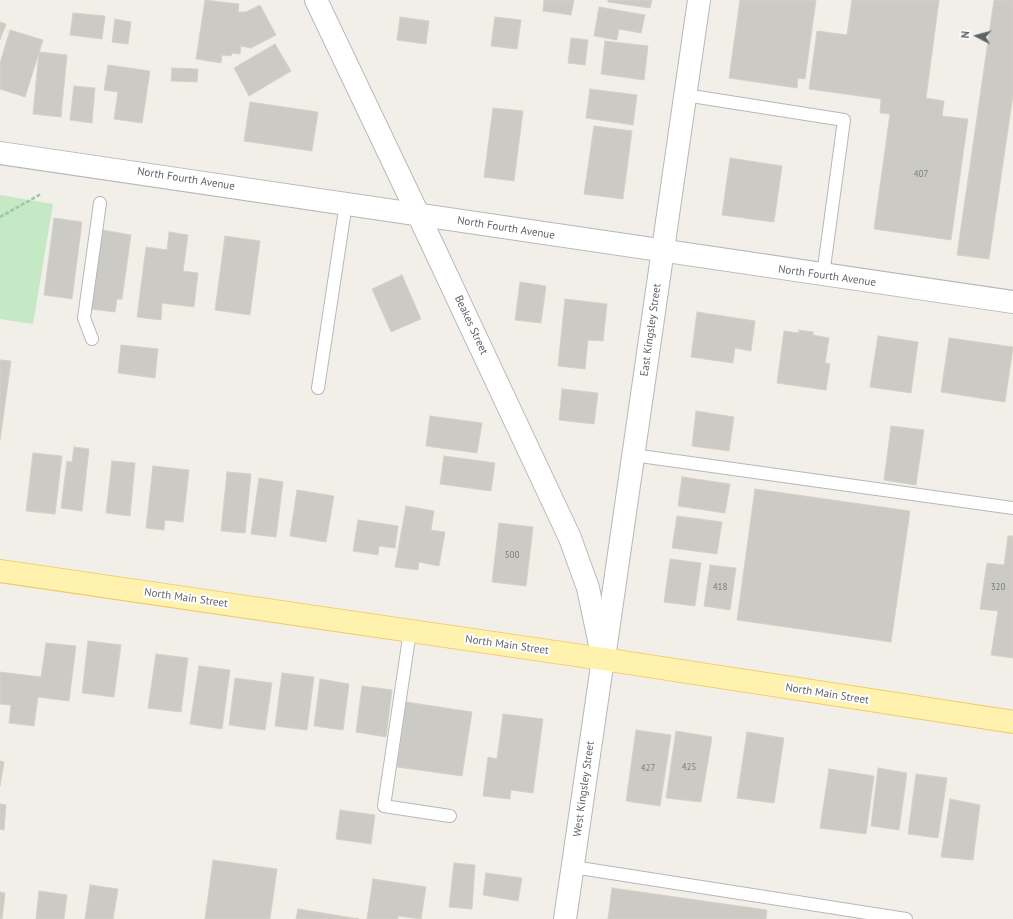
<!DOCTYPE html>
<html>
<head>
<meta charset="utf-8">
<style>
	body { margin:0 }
	#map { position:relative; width:1013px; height:919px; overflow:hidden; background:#f1efe8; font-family:"PT Sans",sans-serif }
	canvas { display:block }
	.north { position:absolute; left:957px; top:16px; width:40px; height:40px; -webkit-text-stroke:3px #fff; paint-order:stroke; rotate:276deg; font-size:11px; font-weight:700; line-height:16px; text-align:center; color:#5f6368 }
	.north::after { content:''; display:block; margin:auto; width:14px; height:18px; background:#5f6368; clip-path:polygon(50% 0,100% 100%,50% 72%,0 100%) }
</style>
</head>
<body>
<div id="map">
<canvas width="1013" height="919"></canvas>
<div class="north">N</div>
</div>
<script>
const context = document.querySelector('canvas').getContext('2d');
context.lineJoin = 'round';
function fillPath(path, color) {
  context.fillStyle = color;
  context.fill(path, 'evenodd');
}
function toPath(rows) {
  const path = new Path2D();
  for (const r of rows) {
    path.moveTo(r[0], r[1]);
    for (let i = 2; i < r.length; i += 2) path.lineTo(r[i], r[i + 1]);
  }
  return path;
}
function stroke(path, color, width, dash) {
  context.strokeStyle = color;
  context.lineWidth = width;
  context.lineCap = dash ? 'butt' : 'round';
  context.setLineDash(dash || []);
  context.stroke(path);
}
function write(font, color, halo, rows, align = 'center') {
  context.font = font + ' "PT Sans",sans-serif';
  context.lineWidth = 4;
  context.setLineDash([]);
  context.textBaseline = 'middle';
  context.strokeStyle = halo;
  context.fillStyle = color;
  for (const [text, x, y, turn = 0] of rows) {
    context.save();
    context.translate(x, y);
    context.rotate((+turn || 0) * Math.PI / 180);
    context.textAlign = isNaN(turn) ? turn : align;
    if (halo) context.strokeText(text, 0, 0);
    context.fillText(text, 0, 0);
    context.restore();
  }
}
fillPath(toPath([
	[0,195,53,204,33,324,0,319]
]), '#c5e8c5');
const building = toPath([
	[205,0,239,4,238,12,246,12,260,5,276,35,251,48,241,46,240,54,232,53,231,56,222,55,221,63,196,59,205,0],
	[544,0,574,0,571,15,543,11,544,0],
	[608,0,652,0,650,8,608,2,608,0],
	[740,0,816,0,805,79,798,78,797,88,729,78,740,0],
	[852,0,939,0,926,98,944,101,942,116,968,119,951,240,874,229,890,114,880,113,881,99,809,89,817,31,847,35,852,0],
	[994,0,1013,0,1013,95,989,259,957,255,994,0],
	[599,7,645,15,641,33,619,29,617,40,594,36,599,7],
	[73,13,105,16,102,39,70,35,73,13],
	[400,17,429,21,426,44,397,40,400,17],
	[495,17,521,20,517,49,491,46,495,17],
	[115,19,131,22,128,44,112,42,115,19],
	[0,22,6,24,0,40,0,22],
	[10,30,43,40,25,97,0,89,0,63,10,30],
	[571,38,588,40,585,65,568,63,571,38],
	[605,41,648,46,644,80,601,74,605,41],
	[275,44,291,71,249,96,234,68,275,44],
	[39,52,67,55,61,117,33,114,39,52],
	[108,65,150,71,142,123,114,119,118,92,104,90,108,65],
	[172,68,198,69,197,82,171,81,172,68],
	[74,86,95,88,92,123,70,120,74,86],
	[590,89,637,95,633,125,586,118,590,89],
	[250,102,318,112,312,151,244,141,250,102],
	[493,108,523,111,514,181,484,177,493,108],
	[594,126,632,131,623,199,584,194,594,126],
	[730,158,782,166,774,222,722,215,730,158],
	[54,218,82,222,72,299,44,295,54,218],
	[103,230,131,235,122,299,117,299,115,312,91,309,103,230],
	[169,232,188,235,183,271,198,273,194,307,162,303,161,320,137,317,146,247,167,250,169,232],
	[225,236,260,241,250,315,215,310,225,236],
	[402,275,421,319,391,332,372,289,402,275],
	[520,282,546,286,541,323,515,320,520,282],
	[565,299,607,304,603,341,588,340,585,369,558,366,565,299],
	[697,312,755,321,751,351,735,348,733,363,691,357,697,312],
	[799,330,813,332,813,335,829,338,825,363,830,364,826,390,777,383,784,331,799,333,799,330],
	[878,336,918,342,911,393,870,387,878,336],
	[949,338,1013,347,1005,402,941,392,949,338],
	[121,345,158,349,155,378,118,373,121,345],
	[0,360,11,361,0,440,0,360],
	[562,389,598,393,594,424,559,420,562,389],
	[696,411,734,417,729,451,692,446,696,411],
	[430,416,482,423,477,453,426,446,430,416],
	[891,426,924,430,916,485,884,480,891,426],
	[74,447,89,449,82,511,61,508,67,461,72,462,74,447],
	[33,453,62,456,55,514,26,511,33,453],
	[444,456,495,463,491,491,440,484,444,456],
	[112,461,135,463,130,516,106,513,112,461],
	[153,466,189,470,183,522,165,520,164,530,146,528,153,466],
	[227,472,251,474,245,533,221,531,227,472],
	[682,477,730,484,725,513,678,506,682,477],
	[259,478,283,482,276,537,251,534,259,478],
	[755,489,910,511,891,642,737,620,755,489],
	[297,490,334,496,326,542,290,536,297,490],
	[406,506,434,511,431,530,445,532,439,566,419,562,418,570,395,567,406,506],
	[677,516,722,522,717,554,672,548,677,516],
	[358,520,398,526,395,548,379,546,378,555,353,551,358,520],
	[499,523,533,527,526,586,492,582,499,523],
	[1008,536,1013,536,1013,658,991,655,998,611,980,609,987,563,1004,565,1008,536],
	[670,559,701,563,695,606,664,602,670,559],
	[710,565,736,568,730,610,704,606,710,565],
	[88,641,121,645,114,697,82,693,88,641],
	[46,643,76,646,69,701,38,697,34,726,9,723,11,705,0,704,0,672,41,677,46,643],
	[156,654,188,658,181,712,148,708,156,654],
	[199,666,230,670,222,729,190,724,199,666],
	[282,673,314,677,307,730,275,726,282,673],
	[235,678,272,683,265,730,229,725,235,678],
	[320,679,349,684,343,730,314,726,320,679],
	[362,686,392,690,386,737,356,732,362,686],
	[406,702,472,712,462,776,397,767,406,702],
	[503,714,543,719,533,793,511,790,510,799,483,796,488,757,497,759,503,714],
	[636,730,671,735,660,806,626,801,636,730],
	[676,731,712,737,701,802,666,798,676,731],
	[747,732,784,738,774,803,737,798,747,732],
	[0,761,4,762,0,786,0,761],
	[878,768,907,773,899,830,871,826,878,768],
	[829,769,874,776,866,834,820,828,829,769],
	[916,774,947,778,938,838,908,834,916,774],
	[950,799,980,805,973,860,941,857,950,799],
	[0,804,6,805,4,830,0,829,0,804],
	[340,810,375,815,371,844,336,839,340,810],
	[213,860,277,869,270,919,205,919,213,860],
	[454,863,475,865,472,909,449,907,454,863],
	[486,873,522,878,518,901,483,895,486,873],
	[373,879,426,887,421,919,398,916,398,919,367,919,373,879],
	[90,885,118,889,113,919,85,919,90,885],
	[612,888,767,910,766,919,608,919,612,888],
	[39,891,67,895,64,919,36,919,39,891],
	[0,892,5,893,2,919,0,919,0,892],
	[298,909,359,919,296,919,298,909]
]);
fillPath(building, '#cccac5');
stroke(building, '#d6d1c6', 1);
const service = toPath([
	[685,95,844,120,823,275],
	[92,339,84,318,100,203],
	[318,388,346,203],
	[633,455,1013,508],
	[410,631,384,806,450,816],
	[573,867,906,919]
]);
const minor = toPath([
	[0,153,1013,302],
	[565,919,603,659]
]);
const tertiary = toPath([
	[604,658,699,0]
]);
const secondary = toPath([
	[316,0,418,214,570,538,588,588,603,659]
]);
const primary = toPath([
	[0,571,603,659,1013,722]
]);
stroke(service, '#b5b8bc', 14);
stroke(minor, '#b5b8bc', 24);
stroke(tertiary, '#b5b8bc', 24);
stroke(secondary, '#b6babf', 24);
stroke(primary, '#f2c960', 24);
stroke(toPath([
	[0,217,41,194]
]), '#9cc7a9', 2.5, [4, 2]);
stroke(service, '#fff', 12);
stroke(minor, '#fff', 22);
stroke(tertiary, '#fff', 22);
stroke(secondary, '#fff', 22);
stroke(primary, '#fff2af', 22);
write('9px', '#7a7d7f', null, [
	["407",921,174],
	["500",512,555],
	["418",720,587],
	["320",998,587],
	["425",689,767],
	["427",648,768]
]);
write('11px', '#5f6368', '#fff', [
	["North Fourth Avenue",186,179,9],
	["North Fourth Avenue",506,228,9],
	["North Fourth Avenue",827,276,8],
	["Beakes Street",471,325,65],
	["East Kingsley Street",651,330,-82],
	["North Main Street",186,598,8],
	["North Main Street",507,645,8],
	["North Main Street",827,694,9],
	["West Kingsley Street",584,789,-82]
]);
</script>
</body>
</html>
